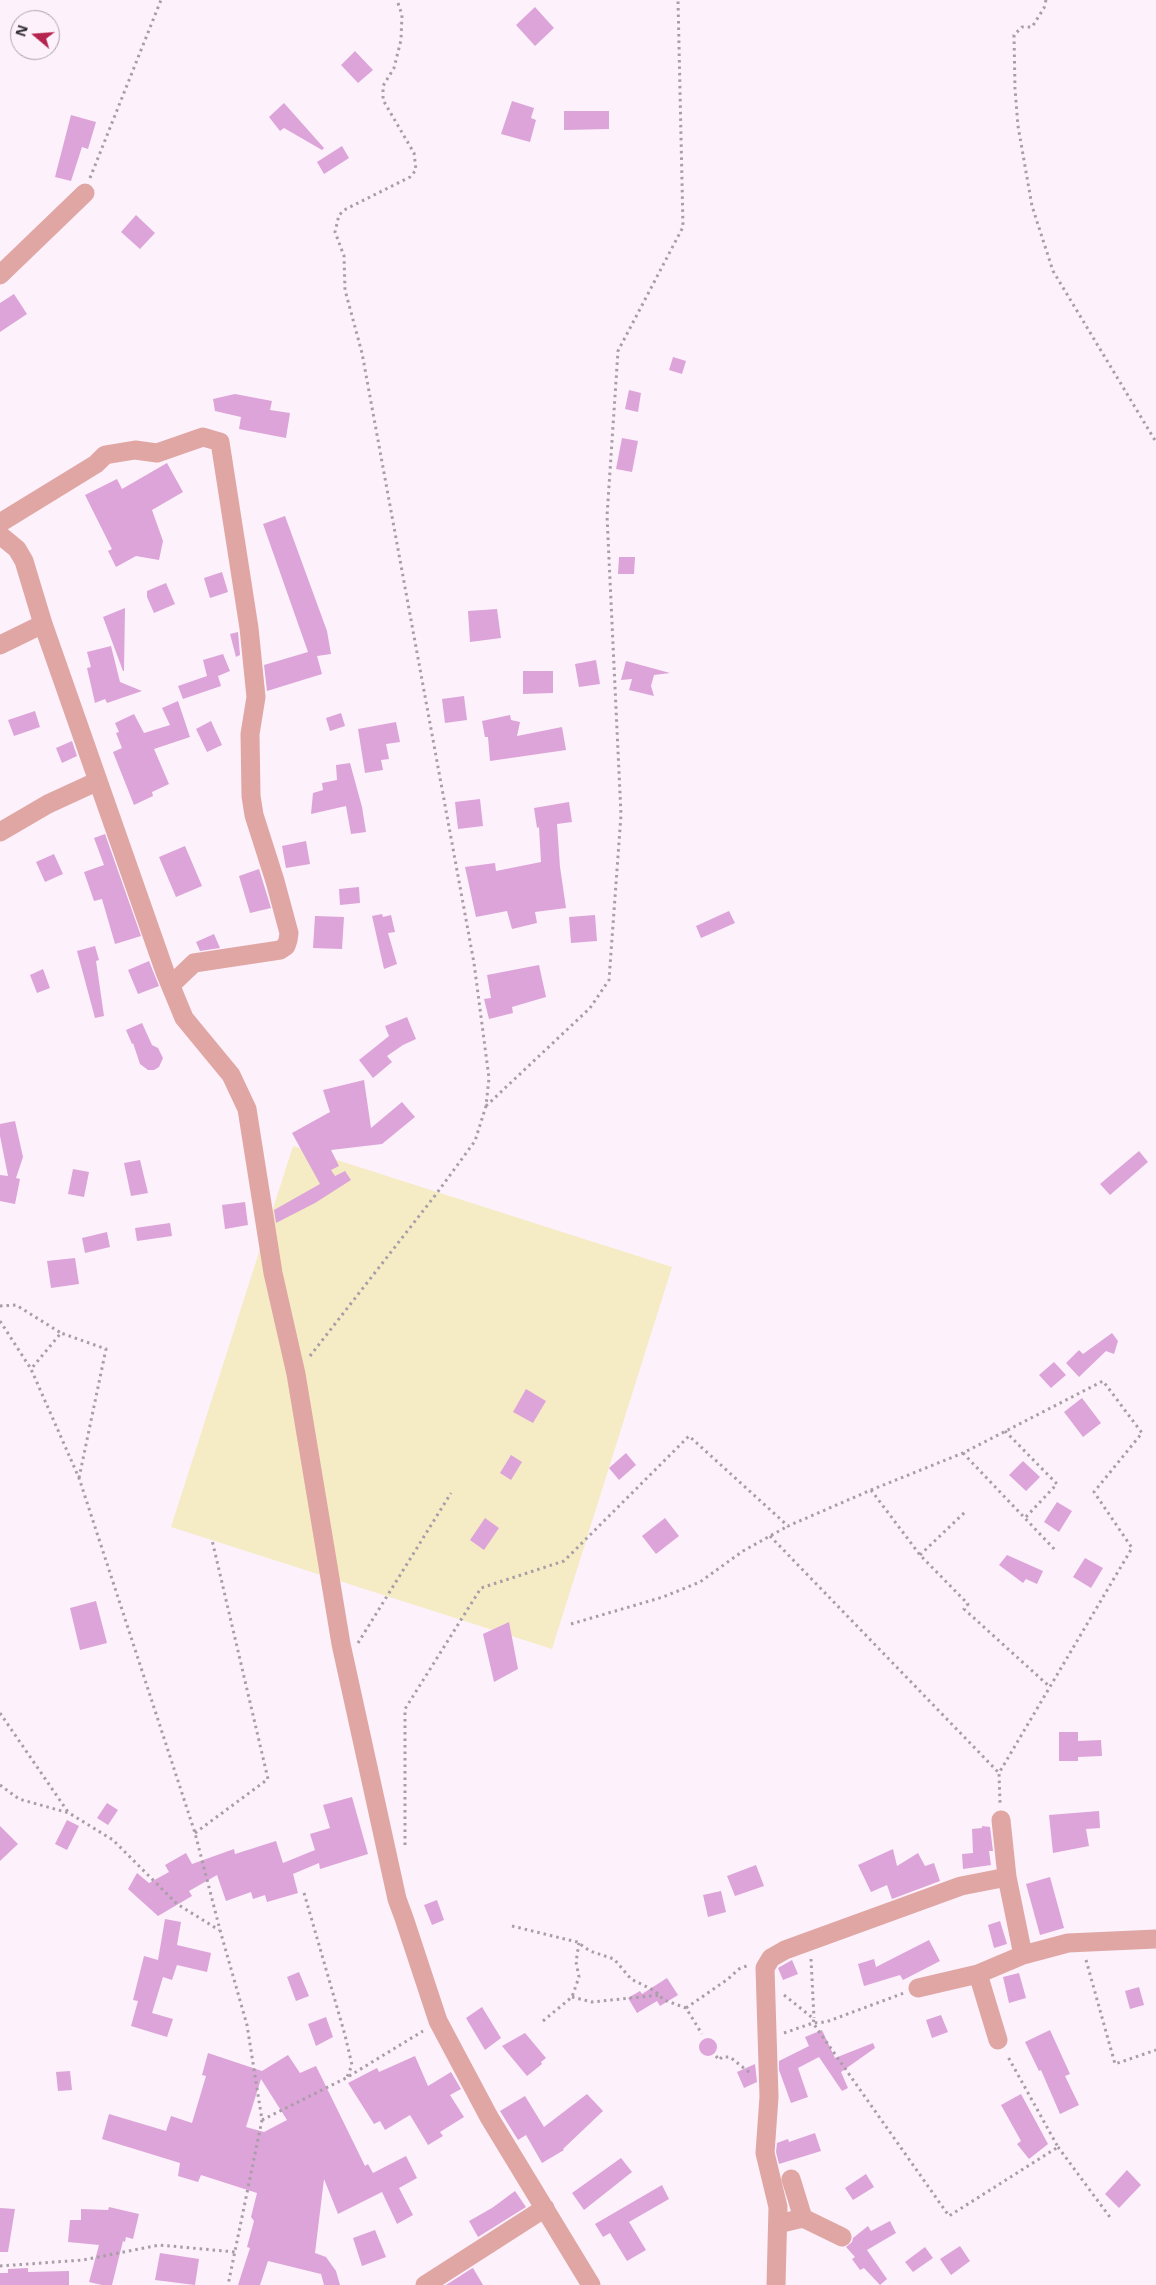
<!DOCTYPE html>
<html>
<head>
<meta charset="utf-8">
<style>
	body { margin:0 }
	#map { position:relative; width:1156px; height:2285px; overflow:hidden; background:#fdf1fc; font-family:"Open Sans",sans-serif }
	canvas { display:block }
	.north { position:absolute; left:10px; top:10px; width:50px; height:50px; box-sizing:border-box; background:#fdf1fc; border:1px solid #aba2aa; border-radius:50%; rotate:288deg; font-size:14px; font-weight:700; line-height:20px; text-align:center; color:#2f2b2f }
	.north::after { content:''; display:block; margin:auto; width:18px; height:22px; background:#b5244f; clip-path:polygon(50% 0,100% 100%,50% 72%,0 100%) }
</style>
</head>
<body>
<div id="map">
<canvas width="1156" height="2285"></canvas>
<div class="north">N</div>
</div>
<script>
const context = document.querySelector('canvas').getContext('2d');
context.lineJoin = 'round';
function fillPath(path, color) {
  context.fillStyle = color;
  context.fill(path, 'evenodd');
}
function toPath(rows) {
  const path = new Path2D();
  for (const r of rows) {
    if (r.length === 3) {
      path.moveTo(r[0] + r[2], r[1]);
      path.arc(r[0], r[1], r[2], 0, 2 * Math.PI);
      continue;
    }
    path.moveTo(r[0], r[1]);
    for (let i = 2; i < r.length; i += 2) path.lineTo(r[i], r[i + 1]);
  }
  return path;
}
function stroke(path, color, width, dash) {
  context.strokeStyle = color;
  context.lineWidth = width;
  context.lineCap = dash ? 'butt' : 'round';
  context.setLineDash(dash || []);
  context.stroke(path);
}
fillPath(toPath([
	[293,1146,672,1267,552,1649,171,1527]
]), '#f5ecc6');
fillPath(toPath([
	[535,7,554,28,535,46,516,25],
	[355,51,373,70,358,83,341,65],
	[512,101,534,108,531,118,536,120,530,142,501,134],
	[284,103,324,148,322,150,284,128,280,131,269,117],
	[564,111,609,111,609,129,564,130],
	[71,115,96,122,88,149,82,147,71,181,55,177],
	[342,146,349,158,324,174,317,162],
	[136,215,155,233,140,249,121,232],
	[14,294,27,314,0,332,0,303],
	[673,357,686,361,682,374,669,370],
	[629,390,641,393,638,412,625,409],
	[235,394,272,401,270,410,290,413,286,438,239,429,241,417,215,411,213,399],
	[622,438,638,441,632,472,616,469],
	[167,463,183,492,152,510,163,541,159,560,136,556,116,567,108,551,112,549,85,495,117,479,122,489],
	[285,516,327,631,331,654,317,656,322,674,267,691,264,665,308,652,263,524],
	[619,557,635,557,634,574,618,574],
	[222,572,228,592,210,598,204,578],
	[166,583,175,604,154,613,147,597,147,591],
	[125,608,124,671,123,671,103,617],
	[497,609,501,638,470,642,468,611],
	[238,632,240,655,236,657,230,634],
	[111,646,120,682,142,691,107,703,105,699,95,703,87,668,91,667,87,652],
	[223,654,230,671,218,676,221,686,183,699,178,686,207,676,203,660],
	[596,660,600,684,579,687,575,664],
	[626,661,670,673,654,675,651,686,654,696,629,690,632,679,621,680],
	[523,671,553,671,553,693,523,694],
	[464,696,467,720,445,723,442,699],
	[178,701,190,737,154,749,169,784,152,792,153,796,134,805,113,752,122,748,116,733,119,732,115,723,134,714,144,733,170,725,162,708],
	[35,711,40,727,14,736,8,720],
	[341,713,345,726,330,731,326,718],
	[510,715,511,720,520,722,517,736,562,727,566,750,490,761,488,737,485,737,482,721],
	[211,721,222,745,207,752,196,729],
	[396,722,400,742,386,744,389,759,381,760,383,770,365,773,358,729],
	[72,741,77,756,62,763,56,748],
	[350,763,362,807,366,832,351,834,346,806,311,814,313,793,323,790,322,783,337,780,336,765],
	[480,799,483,826,458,829,455,802],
	[569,802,572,822,557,824,560,867,566,908,535,912,537,923,512,929,507,911,476,917,465,867,495,863,496,871,541,862,539,827,537,828,534,808],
	[105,834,141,936,115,944,102,899,94,901,84,872,104,865,94,838],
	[306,841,310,864,286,868,282,846],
	[185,846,202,886,176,897,159,857],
	[54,854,63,874,45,882,36,862],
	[259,869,271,908,250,913,239,876],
	[359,887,360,903,340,905,339,889],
	[729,911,735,923,701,938,696,926],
	[382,914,383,917,391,915,395,932,388,933,397,964,384,969,372,916],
	[595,915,597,941,571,943,569,917],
	[315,916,344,917,342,949,313,948],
	[214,934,220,948,200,951,196,942],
	[95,946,99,960,96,961,104,1016,95,1018,77,951],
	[149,961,159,986,138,994,128,970],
	[539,965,546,997,512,1007,513,1013,489,1019,484,999,491,998,487,975],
	[43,969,50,988,37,993,30,975],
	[407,1017,416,1039,403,1045,387,1056,392,1062,373,1078,359,1060,389,1036,385,1026],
	[142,1023,152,1045,158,1048,163,1058,159,1067,154,1070,148,1070,140,1064,133,1043,132,1044,126,1030],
	[364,1080,371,1128,402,1102,415,1117,382,1144,331,1150,339,1166,331,1170,335,1176,345,1171,351,1180,315,1203,276,1223,274,1210,320,1184,292,1133,330,1112,323,1090],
	[15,1121,23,1157,16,1178,20,1179,15,1204,0,1201,0,1175,8,1176,0,1136,0,1124],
	[1139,1151,1148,1162,1110,1195,1100,1184],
	[140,1160,148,1193,131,1196,124,1163],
	[73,1169,89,1172,84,1197,68,1194],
	[245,1202,248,1225,225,1229,222,1205],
	[170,1223,172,1236,137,1241,135,1228],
	[107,1232,110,1247,85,1253,82,1238],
	[75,1258,79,1284,51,1288,47,1261],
	[1112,1333,1118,1341,1114,1354,1106,1351,1079,1377,1066,1363,1079,1350,1083,1354],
	[1054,1362,1066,1375,1051,1388,1039,1375],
	[526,1389,546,1401,533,1423,513,1412],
	[1082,1398,1101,1423,1083,1437,1064,1412],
	[626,1453,636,1465,619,1480,609,1468],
	[511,1455,522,1462,511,1480,500,1473],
	[1023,1461,1040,1477,1026,1491,1009,1475],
	[1057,1502,1072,1511,1059,1532,1044,1522],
	[485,1518,499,1528,484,1550,470,1540],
	[665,1518,679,1536,656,1554,642,1536],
	[1007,1555,1043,1571,1037,1584,1026,1579,1023,1583,999,1565],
	[1085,1558,1103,1568,1091,1588,1073,1577],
	[96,1601,107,1643,80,1650,70,1608],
	[509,1622,518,1669,494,1682,483,1634],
	[1059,1732,1078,1732,1078,1741,1101,1740,1102,1756,1078,1757,1078,1761,1059,1761],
	[352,1797,368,1854,320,1869,319,1863,293,1874,298,1893,267,1902,265,1895,253,1899,251,1892,226,1901,217,1875,189,1891,192,1896,158,1916,128,1889,137,1873,149,1883,169,1872,165,1865,186,1853,192,1864,234,1849,235,1854,276,1841,283,1863,315,1850,310,1834,330,1828,323,1805],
	[107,1803,118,1810,108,1825,97,1818],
	[1099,1811,1100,1828,1086,1829,1089,1846,1053,1853,1049,1815],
	[67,1820,79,1826,67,1850,55,1844],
	[0,1826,18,1844,0,1861],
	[982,1826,990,1827,993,1851,989,1851,991,1865,963,1869,962,1854,973,1853,972,1829,982,1828],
	[893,1849,897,1866,918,1853,925,1866,934,1863,940,1881,892,1899,887,1885,871,1892,858,1865],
	[756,1865,764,1886,735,1896,727,1876],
	[1050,1877,1064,1928,1040,1935,1026,1884],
	[721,1891,726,1912,708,1917,703,1895],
	[437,1900,444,1920,432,1925,424,1905],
	[165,1919,181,1922,177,1945,211,1953,207,1972,177,1965,172,1980,163,1977,152,2013,173,2019,167,2037,131,2026,138,2001,133,2000,144,1956,158,1960],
	[1000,1921,1007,1944,994,1948,988,1925],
	[929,1940,940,1961,903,1980,900,1975,864,1986,858,1964,874,1959,876,1967],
	[792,1960,798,1974,783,1980,778,1968],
	[299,1972,309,1996,296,2001,287,1977],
	[1019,1973,1026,1998,1009,2003,1003,1977],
	[667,1978,678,1995,660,2006,657,2001,637,2013,628,1998,640,1991,642,1994],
	[1139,1987,1144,2005,1130,2009,1125,1991],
	[482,2007,501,2038,485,2050,466,2018],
	[941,2015,948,2032,932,2038,926,2020],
	[326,2017,333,2037,316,2046,308,2024],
	[822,2030,835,2058,873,2043,875,2048,841,2072,848,2088,842,2091,819,2057,798,2068,808,2097,791,2103,779,2070,779,2061,809,2046,805,2037],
	[1050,2030,1070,2074,1065,2076,1079,2105,1060,2114,1041,2070,1039,2071,1025,2042],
	[525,2033,546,2058,541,2062,542,2064,527,2076,502,2046],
	[708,2047,9],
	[208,2053,262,2071,288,2055,300,2073,316,2066,365,2166,368,2164,373,2173,406,2156,417,2178,399,2188,413,2215,397,2224,382,2192,338,2214,324,2179,315,2253,326,2257,336,2271,340,2285,324,2285,321,2274,268,2261,260,2285,238,2285,250,2248,247,2247,254,2221,251,2217,257,2193,201,2175,198,2182,178,2176,180,2163,102,2139,109,2114,166,2131,171,2116,192,2123,206,2076,202,2075],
	[261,2079,287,2120,264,2132,246,2127],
	[415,2056,428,2086,451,2072,461,2089,450,2095,464,2117,440,2132,443,2136,428,2145,410,2115,385,2130,380,2121,374,2124,348,2083,377,2068,379,2072],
	[755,2064,757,2082,744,2088,737,2072],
	[70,2071,72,2090,58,2091,56,2072],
	[587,2094,603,2111,563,2149,564,2150,542,2163,526,2135,518,2140,500,2111,525,2096,544,2127],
	[1021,2094,1048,2144,1029,2159,1017,2144,1021,2141,1001,2105],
	[815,2133,821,2151,779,2164,776,2152,777,2143,788,2139,789,2142],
	[621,2158,632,2172,584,2210,572,2193],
	[1127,2170,1141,2185,1119,2208,1105,2194],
	[866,2174,874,2187,853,2200,845,2188],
	[662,2185,669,2199,629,2222,646,2250,627,2261,610,2233,603,2237,595,2224],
	[515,2191,526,2207,478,2237,469,2221,492,2208],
	[109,2207,139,2214,133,2239,126,2237,125,2242,123,2241,112,2285,102,2285,89,2282,99,2245,68,2242,70,2220,81,2220,81,2209,108,2210],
	[0,2208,15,2209,8,2252,0,2252],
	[890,2221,896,2233,867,2250,887,2279,880,2285,864,2268,860,2270,852,2259,855,2257,846,2247,852,2242,853,2238,868,2226,871,2231],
	[375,2230,386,2257,362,2266,353,2238],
	[960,2246,970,2261,951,2275,940,2259],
	[925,2247,933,2258,913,2272,905,2262],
	[160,2253,199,2259,195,2285,155,2280],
	[28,2268,28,2272,69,2271,69,2285,0,2285,0,2273,8,2273,8,2269],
	[473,2268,483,2285,446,2285,471,2269]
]), '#dca4d8');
stroke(toPath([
	[1046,0,1044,8,1032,27,1022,27,1014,35,1015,89,1018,126,1032,206,1053,271,1156,442],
	[90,178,161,0],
	[486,1106,590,1008,609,980,621,815,607,516,618,351,683,227,678,0],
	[0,1306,16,1305,61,1333],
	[0,1321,31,1369],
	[310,1356,437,1193,475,1141,486,1106,489,1078,474,963,362,353,345,290,344,256,335,232,339,215,346,209,410,177,416,170,414,153,383,100,383,86,394,68,401,40,402,15,397,0],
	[1005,1431,1057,1484,1024,1519],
	[963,1453,1057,1552],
	[79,1478,106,1349,61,1333,31,1369,79,1478,195,1833,220,1930,247,2025,262,2120,228,2285],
	[871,1490,920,1555,968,1604,964,1609,1050,1687],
	[770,1536,999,1773],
	[920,1555,966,1511],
	[571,1624,663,1597,700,1582,743,1551,788,1526],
	[358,1643,451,1493],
	[0,1713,68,1812],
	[0,1785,19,1799,69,1813,113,1840,177,1904,219,1930],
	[195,1833,268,1779,212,1540],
	[405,1845,405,1709,481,1588,564,1561,689,1436,788,1526,871,1490,963,1453,1103,1381,1142,1433,1094,1492,1132,1548,999,1773,1000,1803],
	[304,1893,345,2035,352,2065,347,2077],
	[512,1926,577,1942,590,1951,614,1959,631,1979,655,1991,664,2000,686,2008,702,2034],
	[811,1959,814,2018],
	[1086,1960,1115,2064,1156,2050],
	[784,1995,814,2019,813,2023,949,2216,1058,2147,1007,2055],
	[572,1997,592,2002,660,1995],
	[686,2008,728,1979,739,1969,749,1965],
	[543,2021,572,1997,579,1977,576,1962,579,1943],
	[784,2033,813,2023,826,2022,904,1993],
	[716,2056,719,2060,722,2057,730,2057,750,2073],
	[262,2120,346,2078,423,2031],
	[1058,2147,1112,2220],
	[0,2266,83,2260,159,2245,235,2252]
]), '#a79ea6', 3, [2.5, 4]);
stroke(toPath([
	[0,275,85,193],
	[0,523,96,464,105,455,135,450,157,453,203,437,220,442,249,628,256,697,250,734,251,796,254,815,275,881,289,933,288,940,286,946,280,950,194,963,171,985],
	[0,535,17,549,24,561,43,624,165,972,184,1018,231,1075,247,1109,273,1273,296,1374,341,1644,397,1899,404,1918,438,2021,489,2117,591,2285],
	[0,645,43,624],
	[0,832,48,804,98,781],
	[1001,1820,1007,1877,1023,1955],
	[978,1974,998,2040],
	[918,1988,978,1974,1023,1955,1068,1943,1156,1939],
	[791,2179,803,2218],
	[778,2224,803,2218,842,2237],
	[425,2285,545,2208],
	[776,2285,778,2207,765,2153,769,2097,765,1968,771,1958,785,1950,961,1886,1007,1877]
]), '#e0a6a4', 19);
</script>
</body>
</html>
